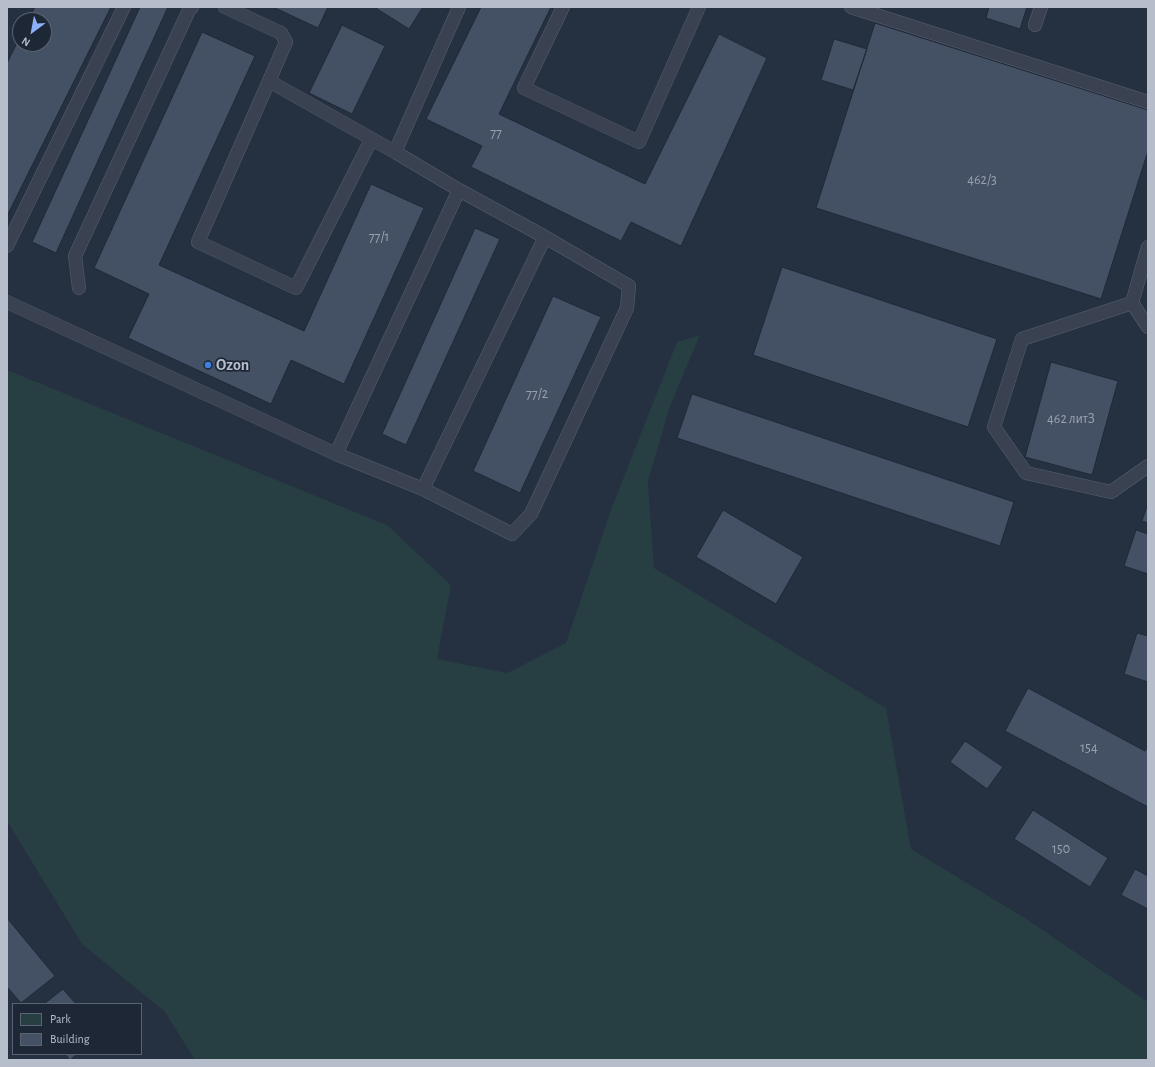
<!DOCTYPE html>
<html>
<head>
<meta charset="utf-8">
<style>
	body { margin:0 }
	#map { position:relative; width:1155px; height:1067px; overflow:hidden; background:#253041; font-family:"Alegreya Sans",sans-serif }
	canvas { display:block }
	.frame { position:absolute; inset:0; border:8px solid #b6bdcb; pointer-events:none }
	.legend { position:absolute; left:12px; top:1003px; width:130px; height:52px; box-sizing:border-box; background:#1e2736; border:1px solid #5b6372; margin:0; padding:5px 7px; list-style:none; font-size:12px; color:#b6bdcb }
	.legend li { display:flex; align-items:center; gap:8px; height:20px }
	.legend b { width:20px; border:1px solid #5b6372 }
	.north { position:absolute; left:12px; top:12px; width:40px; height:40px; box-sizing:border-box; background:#1e2736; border:1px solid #5b6372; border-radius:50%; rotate:212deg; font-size:11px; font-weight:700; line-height:16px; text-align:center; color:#b6bdcb }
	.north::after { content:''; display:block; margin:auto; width:14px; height:18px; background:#8db1f9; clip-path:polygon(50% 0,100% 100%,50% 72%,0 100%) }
</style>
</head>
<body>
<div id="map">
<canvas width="1155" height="1067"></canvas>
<div class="frame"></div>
<ul class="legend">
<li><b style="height:11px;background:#273e42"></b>Park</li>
<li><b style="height:11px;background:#445063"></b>Building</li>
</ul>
<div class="north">N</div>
</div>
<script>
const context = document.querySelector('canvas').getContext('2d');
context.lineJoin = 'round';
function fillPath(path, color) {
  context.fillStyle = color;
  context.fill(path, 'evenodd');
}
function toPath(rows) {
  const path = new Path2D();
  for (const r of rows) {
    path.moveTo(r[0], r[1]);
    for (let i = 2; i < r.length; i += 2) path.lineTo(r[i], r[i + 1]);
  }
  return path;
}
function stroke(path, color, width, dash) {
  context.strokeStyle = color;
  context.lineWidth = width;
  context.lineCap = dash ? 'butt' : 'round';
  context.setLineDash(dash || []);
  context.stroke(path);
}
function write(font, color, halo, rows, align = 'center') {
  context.font = font + ' "Alegreya Sans",sans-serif';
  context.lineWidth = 3.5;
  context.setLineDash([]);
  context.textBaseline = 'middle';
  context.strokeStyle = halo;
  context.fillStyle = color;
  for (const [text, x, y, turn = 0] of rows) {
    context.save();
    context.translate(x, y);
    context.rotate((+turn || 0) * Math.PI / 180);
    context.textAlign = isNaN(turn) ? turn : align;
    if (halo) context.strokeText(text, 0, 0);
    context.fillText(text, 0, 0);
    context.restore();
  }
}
fillPath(toPath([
	[700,335,670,406,648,481,654,568,886,708,911,849,1028,920,1148,1002,1148,1060,195,1060,165,1012,82,944,7,821,7,370,387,525,451,585,437,659,507,673,566,643,610,512,677,342]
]), '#273e42');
const building = toPath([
	[35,7,111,7,7,216,7,63,20,37,20,44,44,44,44,20,28,20,35,7],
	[140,7,168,7,56,253,32,242,140,7],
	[273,7,328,7,318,28,273,7],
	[374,7,423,7,409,29,374,7],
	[481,7,551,7,499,114,645,184,719,34,767,58,681,246,631,222,621,241,471,167,482,146,426,119,481,7],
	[989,7,1027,7,1020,29,986,18,989,7],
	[875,23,1148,110,1148,151,1101,299,816,208,875,23],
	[342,25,385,46,352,114,309,93,342,25],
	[202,32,255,56,159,265,304,331,371,184,424,208,344,384,291,360,271,404,128,338,149,294,94,268,202,32],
	[834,39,867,49,853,90,821,80,834,39],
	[475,228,500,239,406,445,382,434,475,228],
	[782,267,997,339,968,427,753,355,782,267],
	[553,296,601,317,520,493,473,471,553,296],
	[1051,362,1118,381,1092,475,1025,457,1051,362],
	[692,394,1014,502,1000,546,677,438,692,394],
	[1148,503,1148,523,1142,521,1148,503],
	[723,510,803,557,776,604,696,557,723,510],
	[1136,530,1148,534,1148,574,1124,566,1136,530],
	[1137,633,1148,636,1148,682,1124,674,1137,633],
	[1028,688,1145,751,1148,746,1148,807,1005,731,1028,688],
	[965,741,1003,767,987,789,950,762,965,741],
	[1033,810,1108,858,1090,887,1014,839,1033,810],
	[1135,869,1148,876,1148,909,1121,895,1135,869],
	[7,918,55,976,21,1003,7,987,7,918],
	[63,989,76,1004,44,1004,63,989],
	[65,1054,77,1054,70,1060,65,1054]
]);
fillPath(building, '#445063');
stroke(building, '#202938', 1);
const lane = toPath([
	[225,7,281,33,286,42,269,81],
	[563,7,524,88,639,142,699,7],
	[851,7,1148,102],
	[1035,25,1041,7],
	[395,152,459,7],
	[7,246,124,7],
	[79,288,75,256,190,8,192,7],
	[7,302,336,454,423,489,512,534,531,514,627,308,629,286,545,237,459,190,395,152,269,81,198,242,296,288,371,140],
	[1132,303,1022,339,994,427,1026,473,1111,492,1148,466],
	[1132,303,1148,247],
	[1132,303,1148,327],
	[336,454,459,190],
	[423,489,545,237]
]);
stroke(lane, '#57606e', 14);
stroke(lane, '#3a4251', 13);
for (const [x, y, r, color] of [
	[208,365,4,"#3f7fe0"]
]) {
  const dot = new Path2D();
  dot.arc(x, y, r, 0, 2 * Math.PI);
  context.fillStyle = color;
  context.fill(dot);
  stroke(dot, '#1e2736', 1.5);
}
write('14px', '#9aa2b1', null, [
	["77",496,133],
	["462/3",982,180],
	["77/1",379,237],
	["77/2",537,394],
	["462 литЗ",1071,419],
	["154",1089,748],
	["150",1061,849]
]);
write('bold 16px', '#b6bdcb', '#1e2736', [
	["Ozon",216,365]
], 'left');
</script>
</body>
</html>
